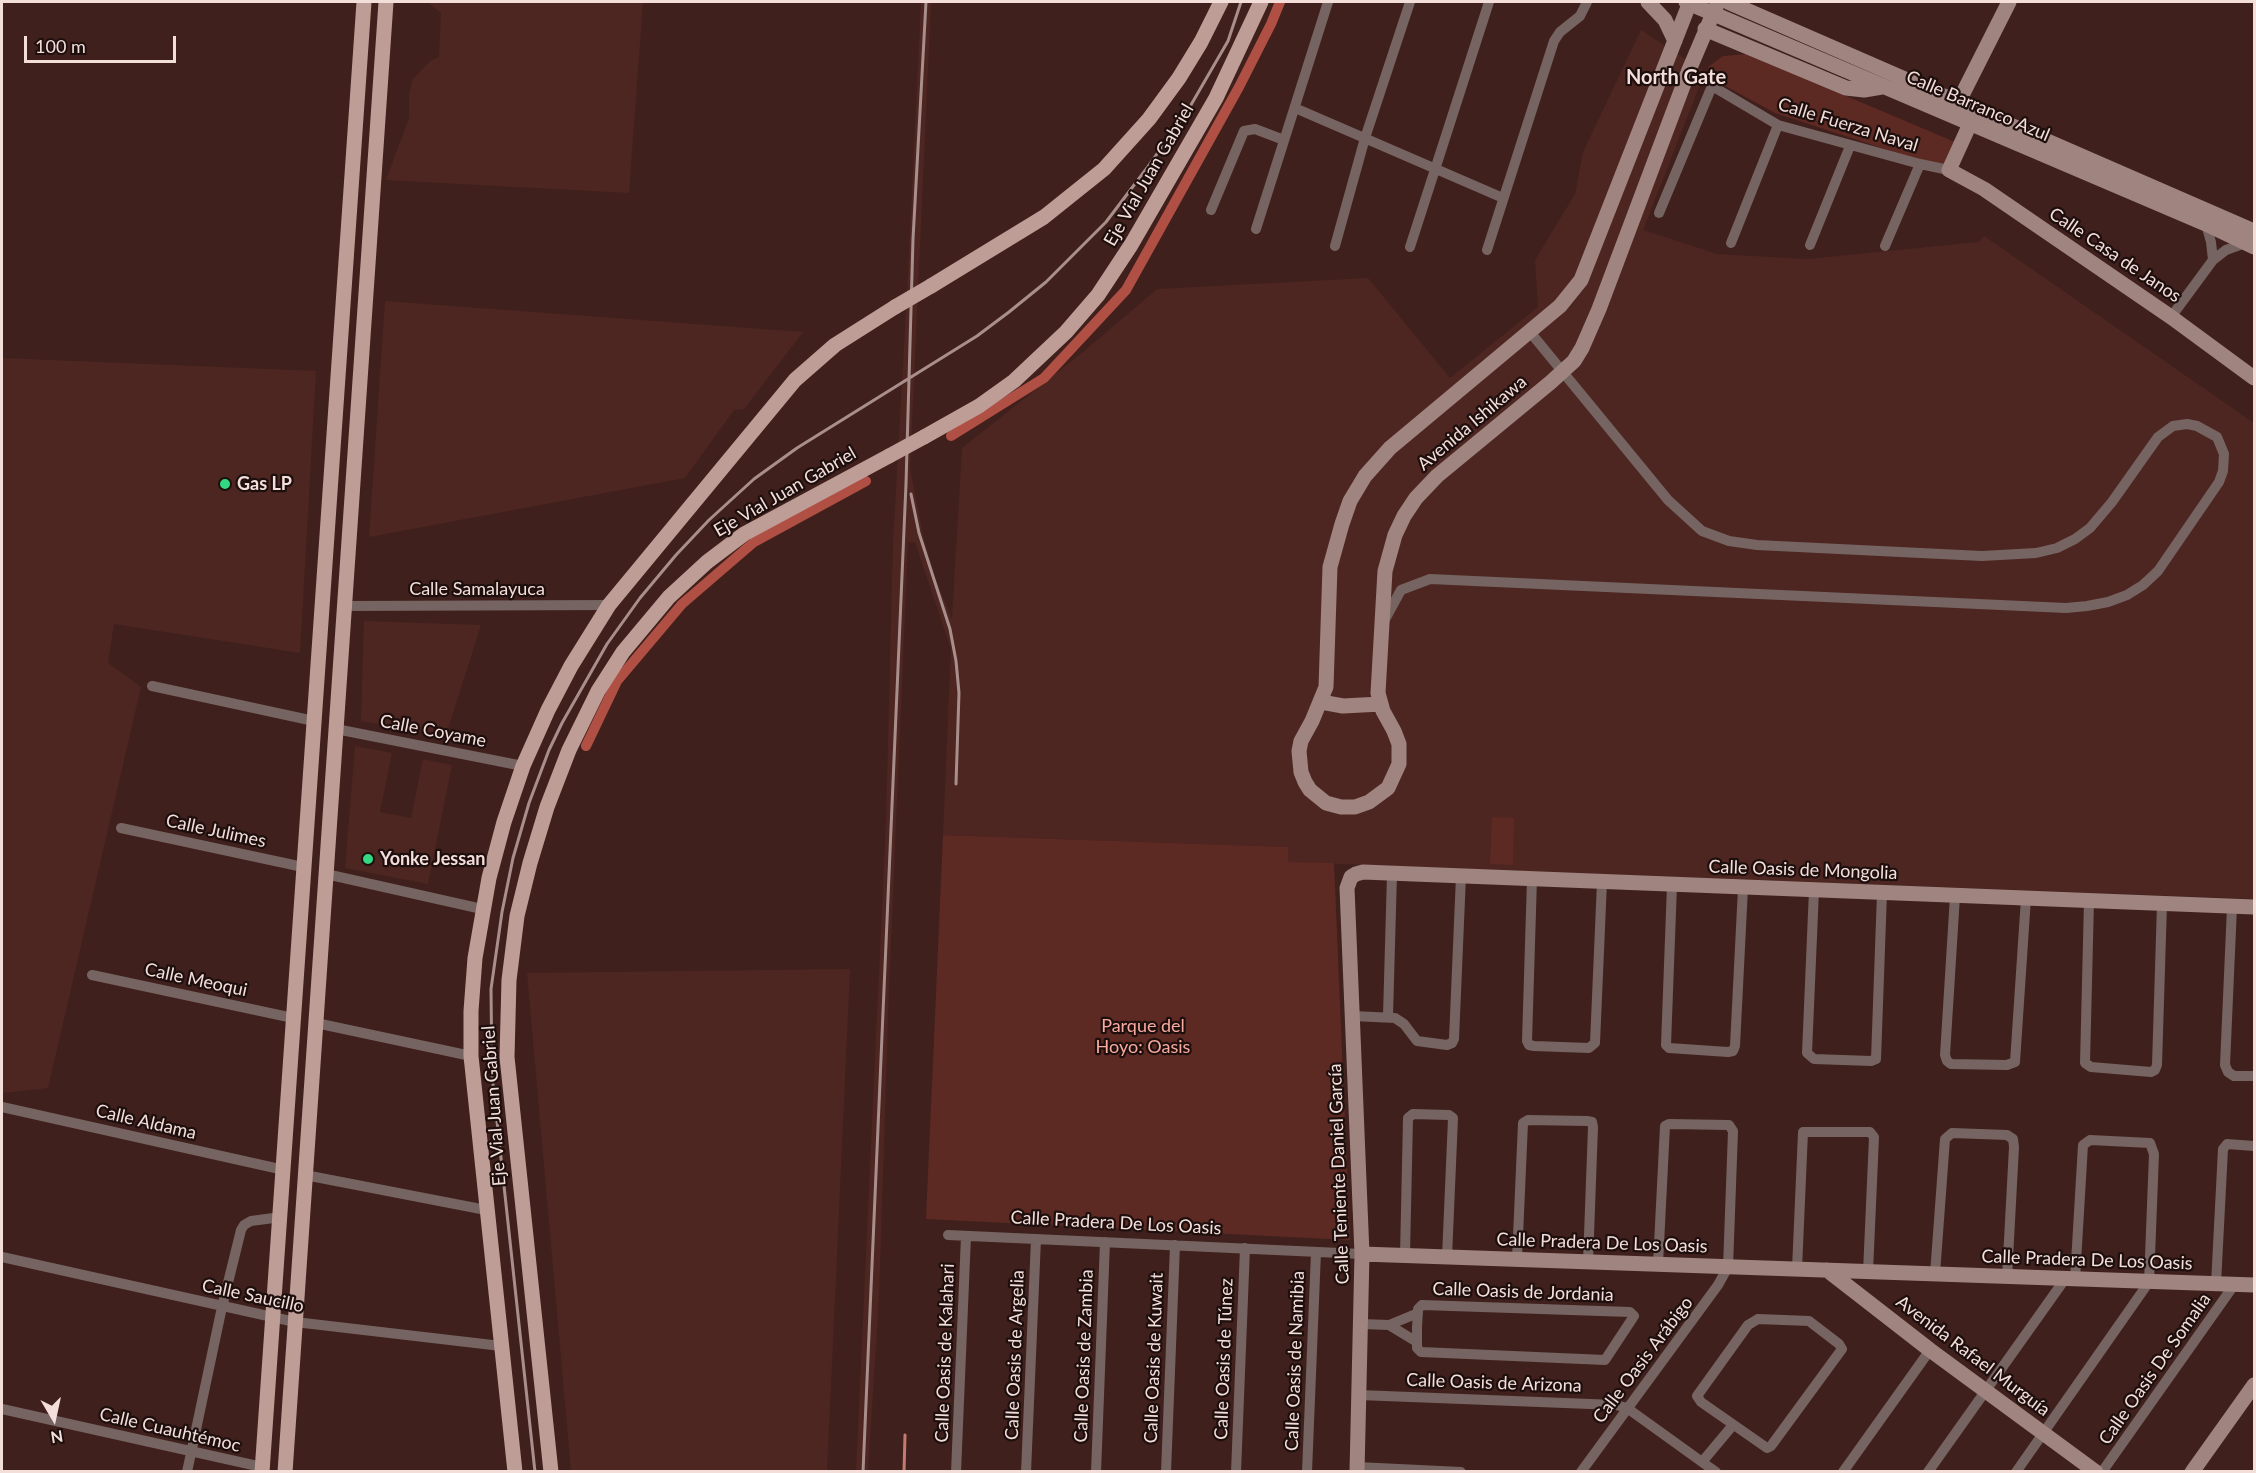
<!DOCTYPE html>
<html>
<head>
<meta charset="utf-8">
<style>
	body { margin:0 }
	#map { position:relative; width:2256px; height:1473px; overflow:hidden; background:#40201c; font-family:Lato,sans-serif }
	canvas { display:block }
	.frame { position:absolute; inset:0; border:3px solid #f4deda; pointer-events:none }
	.north { position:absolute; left:24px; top:1389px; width:60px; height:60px; -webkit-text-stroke:4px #1d0f0d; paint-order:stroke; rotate:171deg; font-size:16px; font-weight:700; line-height:24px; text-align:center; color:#f4deda }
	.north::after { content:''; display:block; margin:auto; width:21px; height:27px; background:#f4deda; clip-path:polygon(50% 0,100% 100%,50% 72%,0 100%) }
	.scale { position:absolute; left:24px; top:36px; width:152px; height:27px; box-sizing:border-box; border:3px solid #f4deda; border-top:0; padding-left:8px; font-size:18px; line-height:21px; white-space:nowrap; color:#f4deda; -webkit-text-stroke:4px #1d0f0d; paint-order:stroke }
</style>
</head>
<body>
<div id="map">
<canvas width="2256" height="1473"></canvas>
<div class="frame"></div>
<div class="north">N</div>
<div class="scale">100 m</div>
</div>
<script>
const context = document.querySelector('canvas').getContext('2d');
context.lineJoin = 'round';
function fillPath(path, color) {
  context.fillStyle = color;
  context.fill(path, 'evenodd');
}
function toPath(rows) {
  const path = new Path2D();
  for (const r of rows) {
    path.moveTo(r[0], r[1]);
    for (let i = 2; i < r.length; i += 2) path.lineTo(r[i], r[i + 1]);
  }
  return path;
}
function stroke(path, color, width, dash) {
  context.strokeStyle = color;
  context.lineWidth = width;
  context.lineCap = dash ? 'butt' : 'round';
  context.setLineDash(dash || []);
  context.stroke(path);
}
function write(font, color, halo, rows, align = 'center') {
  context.font = font + ' Lato,sans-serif';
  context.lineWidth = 4.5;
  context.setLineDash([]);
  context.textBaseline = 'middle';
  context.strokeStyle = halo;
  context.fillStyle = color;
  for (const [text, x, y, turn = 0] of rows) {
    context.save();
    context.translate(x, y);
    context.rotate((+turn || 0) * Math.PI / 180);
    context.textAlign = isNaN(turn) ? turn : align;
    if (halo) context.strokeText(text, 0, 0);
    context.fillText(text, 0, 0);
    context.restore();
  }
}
fillPath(toPath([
	[427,2,643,2,629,193,386,180,409,118,409,94,413,79,430,61,439,57,441,13],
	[921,2,931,2,910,468,924,540,936,580,952,619,962,448,1082,353,1157,289,1368,278,1450,378,1538,307,1535,260,1575,194,1583,152,1641,30,1705,72,1643,230,1717,254,1807,259,1979,242,1984,236,2254,423,2254,899,1287,862,1288,847,943,835,951,649,915,542,908,542,889,988,879,1297,868,1471,856,1472,886,821,893,543,908,276],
	[385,301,803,332,744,409,734,410,685,478,369,537],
	[2,358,316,371,300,653,114,624,108,663,141,687,48,1088,2,1093],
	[364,621,481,625,446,735,361,721],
	[355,746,392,753,380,812,411,818,423,759,452,765,428,884,345,868],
	[850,969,827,1471,571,1471,527,973]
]), '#4d2621');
fillPath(toPath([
	[1747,54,1955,142,1946,169,1775,113,1709,77,1708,67,1723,56],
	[1492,817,1514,818,1513,865,1490,864],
	[943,835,1288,847,1288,862,1334,863,1350,1240,926,1219]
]), '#5d2923');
stroke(toPath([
	[904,1472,905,1435]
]), '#c47a71', 3);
stroke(toPath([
	[951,436,1044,378,1126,290,1239,87,1271,24,1280,2],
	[586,746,617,681,682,604,754,542,866,481]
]), '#b04f44', 10);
stroke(toPath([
	[1295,108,1503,198],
	[1211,210,1244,131,1255,129,1284,140],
	[1659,213,1712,86,1778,125,1920,164,1949,170],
	[2207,219,2206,224,2211,242,2213,260],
	[1256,229,1328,2],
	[1731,243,1778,125],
	[1810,245,1850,146],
	[1335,246,1365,138,1410,2],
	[1885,246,1920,164],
	[1410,247,1489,2],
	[1487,250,1554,41,1560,32,1580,16,1587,2],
	[2171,317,2213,260,2226,250,2248,242],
	[344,606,609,605],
	[1383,623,1401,590,1430,579,2066,608,2087,606,2108,602,2127,595,2143,585,2158,571,2219,482,2223,471,2224,454,2217,437,2197,426,2187,424,2173,426,2158,437,2112,502,2090,528,2075,539,2057,548,2036,553,1982,556,1757,545,1729,541,1702,531,1668,500,1530,332],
	[152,686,314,721],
	[336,729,523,766],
	[121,828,303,867],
	[326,874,482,909],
	[1532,879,1527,1041,1529,1045,1534,1046,1589,1048,1595,1043,1602,882],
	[1672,885,1666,1045,1669,1048,1728,1052,1733,1051,1735,1046,1743,888],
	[1814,890,1807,1053,1814,1059,1871,1061,1876,1059,1882,893],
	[1955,896,1945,1055,1947,1061,1951,1064,2007,1065,2015,1062,2026,898],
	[2089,901,2085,1063,2091,1067,2151,1072,2155,1070,2157,1065,2162,904],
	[2232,907,2225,1065,2228,1072,2234,1076,2254,1076],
	[92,975,293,1018],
	[1353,1016,1395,1018,1404,1024,1417,1041,1447,1045,1452,1043,1454,1039,1461,876],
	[1388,1016,1392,874],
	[316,1023,471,1056],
	[2,1107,284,1170],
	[305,1175,486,1210],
	[948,1235,1362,1254],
	[1405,1255,1408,1118,1413,1114,1449,1115,1453,1118,1447,1257],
	[2,1257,295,1322,501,1346],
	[1517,1259,1523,1123,1528,1120,1587,1121,1592,1122,1593,1127,1588,1262],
	[1797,1269,1803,1132,1870,1132,1874,1137,1868,1272],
	[1935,1274,1945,1139,1952,1133,2007,1135,2013,1139,2014,1147,2007,1277],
	[2216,1284,2223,1149,2227,1144,2254,1146],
	[1422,1305,1630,1312,1634,1316,1605,1360,1421,1352,1417,1348,1417,1328,1418,1309,1422,1305],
	[1758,1319,1809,1321,1839,1344,1842,1349,1771,1446,1767,1448,1701,1402,1697,1396,1748,1325,1758,1319],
	[1362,1324,1389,1325,1418,1313],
	[1389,1325,1417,1342],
	[1359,1395,1616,1405,1627,1408,1716,1472],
	[2,1409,262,1467],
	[1702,1462,1733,1425],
	[1357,1467,1461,1472],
	[187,1472,222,1307,241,1230,244,1225,251,1221,281,1217],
	[956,1472,966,1236],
	[1026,1472,1036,1239],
	[1096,1472,1105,1242],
	[1166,1472,1175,1245],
	[1236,1472,1245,1248],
	[1307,1472,1316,1252],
	[1581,1472,1718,1285,1728,1267,1733,1131,1729,1125,1669,1124,1665,1126,1658,1264],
	[1843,1472,1930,1350],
	[1928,1472,2065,1279],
	[2016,1472,2149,1282,2154,1154,2150,1143,2090,1140,2083,1145,2075,1279],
	[2102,1472,2234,1285]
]), '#756461', 10);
stroke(toPath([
	[1648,2,1665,20,1675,41],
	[1686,2,2206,224,2254,247],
	[1690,2,1581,280,1560,306,1390,448,1365,476,1350,501,1342,524,1330,567,1326,687,1312,721,1301,741,1299,751,1301,772,1305,782,1310,790,1326,803,1341,807,1355,807,1369,802,1388,788,1399,764,1399,744,1394,731,1383,711,1378,693,1385,571,1395,535,1404,516,1416,498,1437,476,1551,382,1574,361,1582,348,1599,309,1689,70,1718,2],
	[1728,2,2254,231],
	[1705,29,1846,88,1864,90,1882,87],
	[1955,109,2009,2],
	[1974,115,1949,170,1984,189,2171,317,2254,378],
	[1321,702,1343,706,1381,704],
	[1362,1254,2254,1285],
	[1827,1270,1930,1350,2096,1472],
	[1357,1472,1362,1254,1347,888,1351,877,1356,874,1363,872,2254,907],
	[2192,1472,2254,1385]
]), '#9f8480', 15);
stroke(toPath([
	[931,286,1044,217,1104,169,1149,119,1179,78,1201,42,1221,2],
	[924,437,979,406,1014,381,1066,332,1098,295,1131,245,1216,98,1261,2],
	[262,1472,364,2],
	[285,1472,386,2],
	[515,1472,471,1056,471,1011,475,958,489,878,504,822,523,766,548,710,571,666,609,605,795,380,835,345,895,307],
	[551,1472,507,1057,509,980,517,916,530,863,547,807,569,750,598,691,623,652,669,597,707,562,744,534,889,456]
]), '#bf9d97', 15);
stroke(toPath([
	[911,494,919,533,950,629,956,661,959,693,956,784],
	[535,1472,492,1075,491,989,502,912,513,858,529,803,549,750,562,723,607,644,640,598,676,555,709,520,754,479,797,448,977,336,1009,312,1046,282,1106,222,1147,168,1188,110,1228,41,1241,2],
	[863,1472,906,484,913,239,926,2]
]), '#a98f8b', 3);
stroke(toPath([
	[895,307,931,286],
	[889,456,924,437]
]), '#bf9d97', 15);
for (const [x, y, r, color] of [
	[225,484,6,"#32d882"],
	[368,859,6,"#32d882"]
]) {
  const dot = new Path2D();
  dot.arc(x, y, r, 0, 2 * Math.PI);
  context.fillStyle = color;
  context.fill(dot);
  stroke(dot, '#1d0f0d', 2);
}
write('18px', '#f4deda', '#1d0f0d', [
	["Calle Barranco Azul",1978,106,23],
	["Calle Fuerza Naval",1848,125,17],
	["Eje Vial Juan Gabriel",1149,175,-60],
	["Calle Casa de Janos",2115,255,34],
	["Avenida Ishikawa",1472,423,-40],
	["Eje Vial Juan Gabriel",785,492,-30],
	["Calle Samalayuca",477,589],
	["Calle Coyame",433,731,11],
	["Calle Julimes",216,831,12],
	["Calle Oasis de Mongolia",1803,870,2],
	["Calle Meoqui",196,980,12],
	["Eje Vial Juan Gabriel",494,1106,-94],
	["Calle Aldama",146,1122,13],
	["Calle Teniente Daniel García",1339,1174,-92],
	["Calle Pradera De Los Oasis",1116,1223,3],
	["Calle Pradera De Los Oasis",1602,1243,2],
	["Calle Pradera De Los Oasis",2087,1260,2],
	["Calle Oasis de Jordania",1523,1292,2],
	["Calle Saucillo",253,1296,12],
	["Calle Oasis de Kalahari",945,1353,-88],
	["Calle Oasis de Argelia",1015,1355,-88],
	["Calle Oasis de Zambia",1084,1356,-88],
	["Avenida Rafael Murguía",1973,1356,37],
	["Calle Oasis de Kuwait",1154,1358,-88],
	["Calle Oasis de Túnez",1224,1359,-88],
	["Calle Oasis Arábigo",1643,1360,-53],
	["Calle Oasis de Namibia",1295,1361,-88],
	["Calle Oasis De Somalia",2155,1369,-55],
	["Calle Oasis de Arizona",1494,1383,2],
	["Calle Cuauhtémoc",170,1430,13]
]);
write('bold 18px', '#f4deda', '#1d0f0d', [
	["Gas LP",237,484],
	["Yonke Jessan",380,859]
], 'left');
write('18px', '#f9aa9f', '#1d0f0d', [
	["Parque del",1143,1026],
	["Hoyo: Oasis",1143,1047]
]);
write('bold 20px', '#f4deda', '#1d0f0d', [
	["North Gate",1676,78]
]);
</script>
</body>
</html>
